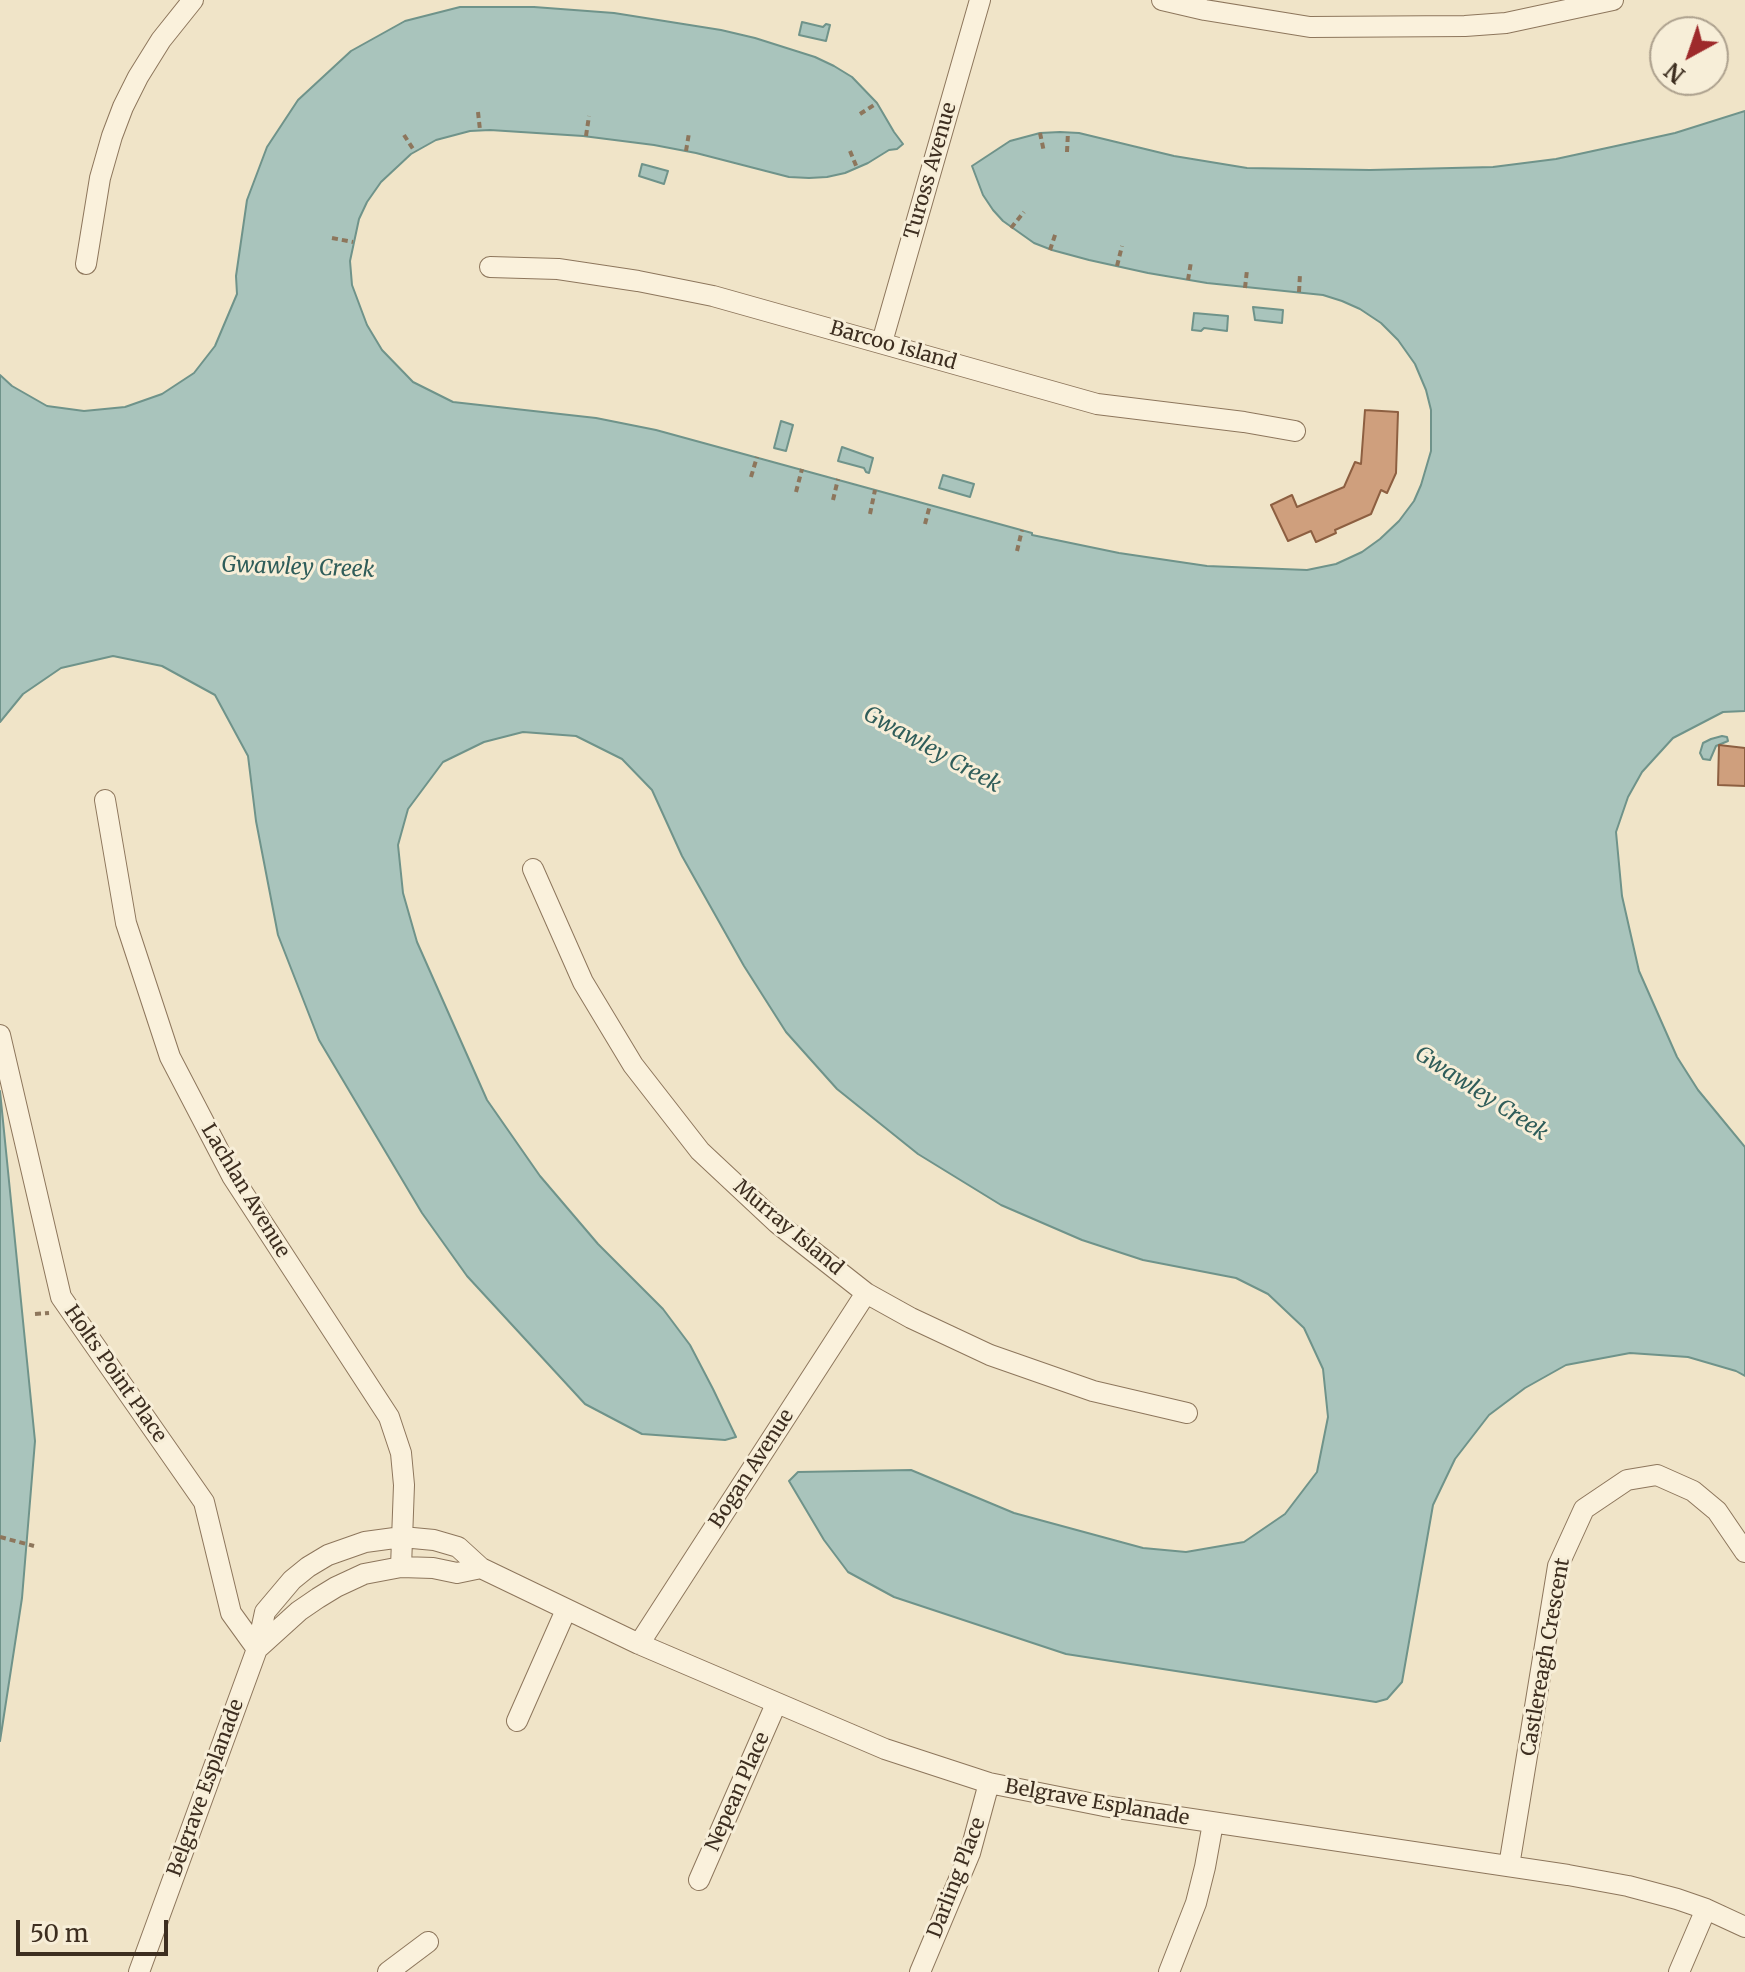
<!DOCTYPE html>
<html>
<head>
<meta charset="utf-8">
<style>
	body { margin:0 }
	#map { position:relative; width:1745px; height:1972px; overflow:hidden; background:#f0e4c8; font-family:Merriweather,serif }
	canvas { display:block }
	.north { position:absolute; left:1649px; top:16px; width:80px; height:80px; box-sizing:border-box; background:#f7eed8; border:2px solid #ada18e; border-radius:50%; rotate:220deg; font-size:22px; font-weight:700; line-height:32px; text-align:center; color:#3d2e20 }
	.north::after { content:''; display:block; margin:auto; width:28px; height:36px; background:#9e2a2b; clip-path:polygon(50% 0,100% 100%,50% 72%,0 100%) }
	.scale { position:absolute; left:16px; top:1920px; width:152px; height:36px; box-sizing:border-box; border:4px solid #3d2e20; border-top:0; padding-left:10px; font-size:24px; line-height:28px; white-space:nowrap; color:#3d2e20; -webkit-text-stroke:6px #f7eed8; paint-order:stroke }
</style>
</head>
<body>
<div id="map">
<canvas width="1745" height="1972"></canvas>
<div class="north">N</div>
<div class="scale">50 m</div>
</div>
<script>
const context = document.querySelector('canvas').getContext('2d');
context.lineJoin = 'round';
function fillPath(path, color) {
  context.fillStyle = color;
  context.fill(path, 'evenodd');
}
function toPath(rows) {
  const path = new Path2D();
  for (const r of rows) {
    path.moveTo(r[0], r[1]);
    for (let i = 2; i < r.length; i += 2) path.lineTo(r[i], r[i + 1]);
  }
  return path;
}
function stroke(path, color, width, dash) {
  context.strokeStyle = color;
  context.lineWidth = width;
  context.lineCap = dash ? 'butt' : 'round';
  context.setLineDash(dash || []);
  context.stroke(path);
}
function write(font, color, halo, rows, align = 'center') {
  context.font = font + ' Merriweather,serif';
  context.lineWidth = 6;
  context.setLineDash([]);
  context.textBaseline = 'middle';
  context.strokeStyle = halo;
  context.fillStyle = color;
  for (const [text, x, y, turn = 0] of rows) {
    context.save();
    context.translate(x, y);
    context.rotate((+turn || 0) * Math.PI / 180);
    context.textAlign = isNaN(turn) ? turn : align;
    if (halo) context.strokeText(text, 0, 0);
    context.fillText(text, 0, 0);
    context.restore();
  }
}
const water = toPath([
	[460,7,534,7,614,13,721,30,755,38,815,57,834,66,852,77,877,103,894,132,903,144,897,149,889,150,868,163,845,173,827,177,809,178,789,177,696,153,654,145,583,136,490,130,470,131,436,140,411,154,381,182,367,202,359,219,350,261,352,285,367,325,382,350,413,382,453,402,596,418,656,430,1032,533,1032,535,1119,553,1207,566,1307,570,1336,564,1362,552,1380,539,1399,521,1414,501,1421,485,1431,451,1431,410,1426,390,1415,364,1398,340,1381,323,1360,309,1342,301,1323,295,1207,283,1148,273,1089,260,1052,250,1034,243,1003,221,993,210,983,195,972,166,1010,141,1040,133,1060,132,1079,133,1174,156,1247,168,1370,170,1493,167,1556,159,1616,146,1675,133,1745,111,1745,711,1723,712,1673,738,1642,772,1628,797,1616,832,1622,896,1639,971,1677,1057,1698,1090,1745,1147,1745,1376,1736,1371,1688,1357,1630,1353,1566,1365,1525,1388,1489,1415,1455,1459,1433,1505,1402,1682,1387,1699,1376,1702,1066,1654,894,1597,848,1572,824,1540,789,1481,798,1472,911,1470,1014,1513,1143,1548,1186,1552,1244,1542,1285,1514,1317,1472,1328,1417,1323,1369,1304,1328,1268,1294,1236,1278,1143,1260,1082,1240,1001,1205,918,1154,837,1089,786,1032,744,966,682,856,652,790,622,759,576,736,523,732,484,742,443,762,408,809,398,845,403,893,417,942,487,1100,540,1176,598,1244,663,1309,690,1345,713,1389,736,1437,725,1440,642,1434,585,1404,467,1276,422,1213,319,1040,278,935,256,821,248,756,215,695,162,666,113,656,61,668,23,694,0,722,0,375,12,386,47,406,84,411,125,407,162,394,194,373,215,346,237,294,236,276,247,200,267,147,298,100,351,51,405,21,460,7],
	[802,22,823,27,826,24,830,25,826,41,799,35,802,22],
	[642,164,668,171,664,184,639,176,642,164],
	[1253,307,1283,310,1282,323,1255,320,1253,307],
	[1194,313,1228,316,1227,331,1204,328,1201,331,1192,330,1194,313],
	[781,421,793,425,786,451,774,448,781,421],
	[842,447,873,458,869,473,866,472,864,468,838,461,842,447],
	[943,475,974,484,970,497,939,488,943,475],
	[1722,736,1727,737,1728,741,1716,746,1710,760,1703,759,1700,753,1703,743,1711,739,1722,736],
	[0,1091,35,1441,22,1598,0,1741,0,1091]
]);
fillPath(water, '#a9c4bc');
stroke(water, '#6f938a', 2);
const building = toPath([
	[1365,410,1398,412,1396,473,1387,493,1381,490,1371,514,1335,530,1336,533,1316,542,1311,531,1288,541,1271,505,1292,495,1297,507,1344,487,1355,462,1361,464,1365,410],
	[1719,745,1745,748,1745,786,1718,785,1719,745]
]);
fillPath(building, '#cf9f7d');
stroke(building, '#8d5f41', 2);
const minor = toPath([
	[1162,0,1205,10,1310,27,1465,26,1506,23,1613,0],
	[86,264,100,178,112,136,123,107,138,77,161,40,193,0],
	[490,267,558,269,638,281,713,296,1097,404,1244,422,1295,431],
	[882,342,980,0],
	[105,800,126,923,170,1057,232,1176,389,1417,401,1453,404,1485,401,1567],
	[533,869,583,982,633,1065,700,1151,777,1223,866,1293,911,1318,990,1355,1093,1391,1187,1413],
	[0,1035,61,1297,204,1502,231,1613,257,1649],
	[639,1644,866,1293],
	[257,1649,299,1611,318,1598,336,1587,364,1574,401,1567,433,1568,457,1573,481,1568],
	[517,1721,566,1610],
	[1509,1866,1558,1566,1584,1509,1627,1480,1657,1475,1693,1491,1717,1511,1745,1552],
	[699,1880,776,1704],
	[139,1972,257,1649,265,1612,292,1580,308,1567,328,1555,365,1542,402,1537,434,1540,458,1547,481,1568,639,1644,885,1749,989,1783,1104,1806,1568,1875,1628,1886,1677,1899,1706,1909,1745,1927],
	[388,1972,428,1942],
	[920,1972,970,1853,989,1783],
	[1169,1972,1196,1903,1205,1867,1213,1823],
	[1679,1972,1706,1909]
]);
stroke(minor, '#8d765c', 22);
stroke(toPath([
	[478,112,480,130],
	[860,114,877,103],
	[1040,133,1044,152],
	[404,135,415,152],
	[586,136,589,116],
	[686,151,689,133],
	[850,151,857,168],
	[1067,152,1068,132],
	[1011,228,1024,212],
	[332,238,353,242],
	[1050,250,1056,232],
	[1117,266,1122,246],
	[1188,280,1191,262],
	[1245,288,1247,270],
	[1299,292,1300,274],
	[751,477,757,457],
	[796,492,802,469],
	[833,500,838,479],
	[870,514,875,490],
	[925,524,930,505],
	[1017,551,1022,530],
	[35,1314,49,1313],
	[0,1537,34,1546]
]), '#8d765c', 4, [6, 4]);
stroke(minor, '#faf1dc', 20);
write('20px', '#3d2e20', '#f7eed8', [
	["Tuross Avenue",931,171,-74],
	["Barcoo Island",893,346,16],
	["Lachlan Avenue",245,1191,59],
	["Murray Island",788,1228,40],
	["Holts Point Place",115,1374,55],
	["Bogan Avenue",752,1469,-57],
	["Castlereagh Crescent",1546,1657,-80],
	["Belgrave Esplanade",206,1788,-70],
	["Nepean Place",738,1792,-66],
	["Belgrave Esplanade",1097,1803,10],
	["Darling Place",957,1878,-69]
]);
write('italic 22px', '#2f5d5a', '#f7eed8', [
	["Gwawley Creek",298,568,2],
	["Gwawley Creek",932,750,29],
	["Gwawley Creek",1481,1094,33]
]);
</script>
</body>
</html>
